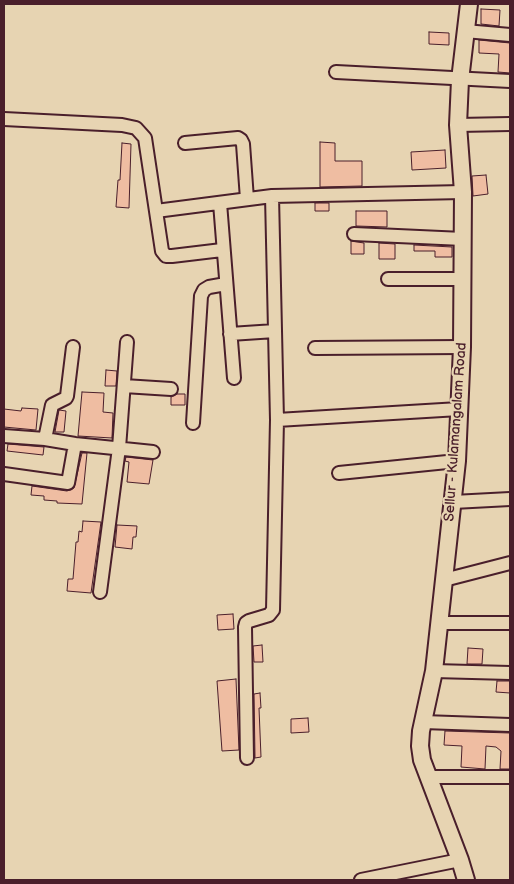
<!DOCTYPE html>
<html>
<head>
<meta charset="utf-8">
<style>
	body { margin:0 }
	#map { position:relative; width:514px; height:884px; overflow:hidden; background:#e7d4b2; font-family:"Balsamiq Sans",sans-serif }
	canvas { display:block }
	.frame { position:absolute; inset:0; border:5px solid #4a1f2b; pointer-events:none }
</style>
</head>
<body>
<div id="map">
<canvas width="514" height="884"></canvas>
<div class="frame"></div>
</div>
<script>
const context = document.querySelector('canvas').getContext('2d');
context.lineJoin = 'round';
function fillPath(path, color) {
  context.fillStyle = color;
  context.fill(path, 'evenodd');
}
function toPath(rows) {
  const path = new Path2D();
  for (const r of rows) {
    path.moveTo(r[0], r[1]);
    for (let i = 2; i < r.length; i += 2) path.lineTo(r[i], r[i + 1]);
  }
  return path;
}
function stroke(path, color, width, dash) {
  context.strokeStyle = color;
  context.lineWidth = width;
  context.lineCap = dash ? 'butt' : 'round';
  context.setLineDash(dash || []);
  context.stroke(path);
}
function write(font, color, halo, rows, align = 'center') {
  context.font = font + ' "Balsamiq Sans",sans-serif';
  context.lineWidth = 4.5;
  context.setLineDash([]);
  context.textBaseline = 'middle';
  context.strokeStyle = halo;
  context.fillStyle = color;
  for (const [text, x, y, turn = 0] of rows) {
    context.save();
    context.translate(x, y);
    context.rotate((+turn || 0) * Math.PI / 180);
    context.textAlign = isNaN(turn) ? turn : align;
    if (halo) context.strokeText(text, 0, 0);
    context.fillText(text, 0, 0);
    context.restore();
  }
}
const building = toPath([
	[481,9,500,10,499,26,481,24,481,9],
	[429,32,449,33,449,45,429,44,429,32],
	[479,40,510,43,510,73,498,72,499,54,479,53,479,40],
	[320,142,335,143,335,161,362,161,362,186,320,187,320,142],
	[122,143,131,144,129,208,116,207,118,180,120,180,122,143],
	[445,150,446,168,412,170,411,152,445,150],
	[486,175,488,194,473,196,472,176,486,175],
	[315,203,329,203,329,211,315,211,315,203],
	[356,211,387,211,387,227,356,226,356,211],
	[351,241,364,243,364,254,351,254,351,241],
	[379,243,395,244,395,259,379,259,379,243],
	[414,245,452,247,452,257,435,257,435,251,414,251,414,245],
	[106,370,117,371,116,386,105,386,106,370],
	[82,392,104,393,103,412,113,413,112,438,78,436,82,392],
	[177,394,185,394,185,405,171,405,171,397,177,394],
	[22,408,38,409,36,430,4,427,4,409,21,411,22,408],
	[59,410,66,411,64,432,55,432,59,410],
	[8,444,44,447,43,455,7,451,8,444],
	[82,453,87,453,82,504,57,503,57,501,44,500,44,496,31,495,32,486,67,491,74,488,82,453],
	[126,457,153,460,149,484,127,482,129,462,125,461,126,457],
	[83,521,101,522,91,593,67,591,68,579,73,579,76,542,78,542,79,531,82,532,83,521],
	[117,525,137,526,136,537,133,537,132,549,115,547,117,525],
	[233,614,234,629,218,630,217,615,233,614],
	[262,645,263,662,254,662,253,646,262,645],
	[468,648,483,649,482,664,467,664,468,648],
	[236,679,239,750,222,751,217,681,236,679],
	[497,681,510,681,510,693,496,692,497,681],
	[260,693,261,708,259,708,261,757,255,758,254,694,260,693],
	[308,718,309,732,291,733,291,719,308,718],
	[445,731,510,733,510,769,500,769,501,751,496,747,486,746,485,769,461,767,462,746,444,745,445,731]
]);
fillPath(building, '#efbda2');
stroke(building, '#4a1f2b', 1);
const minor = toPath([
	[465,31,510,35],
	[336,72,510,81],
	[4,119,122,125,136,128,145,138,162,251,166,256,172,256,222,250],
	[458,125,510,124],
	[185,143,238,138,241,140,243,144,247,199],
	[220,203,234,378],
	[156,211,272,196],
	[354,234,463,239],
	[388,279,463,279],
	[230,334,275,331],
	[315,348,462,347],
	[124,386,171,389],
	[459,409,277,420,272,196,463,192],
	[193,423,201,296,204,290,209,287,226,284],
	[4,436,45,439,75,444,153,452],
	[45,439,52,405,66,398,67,396,73,347],
	[339,473,457,461],
	[4,474,68,483,75,444],
	[453,502,510,499],
	[444,580,510,563],
	[100,592,119,448,127,342],
	[439,623,510,623],
	[434,671,510,673],
	[423,722,510,725],
	[247,758,245,627,246,623,249,621,269,615,273,610,277,420],
	[429,777,510,777],
	[361,880,460,860]
]);
const major = toPath([
	[466,880,460,860,422,760,420,746,421,731,434,671,457,461,462,347,463,192,458,125,460,80,469,4]
]);
stroke(minor, '#4a1f2b', 16);
stroke(major, '#4a1f2b', 20);
stroke(minor, '#e7d4b2', 12);
stroke(major, '#e7d4b2', 16);
write('14px', '#4a1f2b', '#e7d4b2', [
	["Sellur - Kulamangalam Road",456,432,-86]
]);
</script>
</body>
</html>
